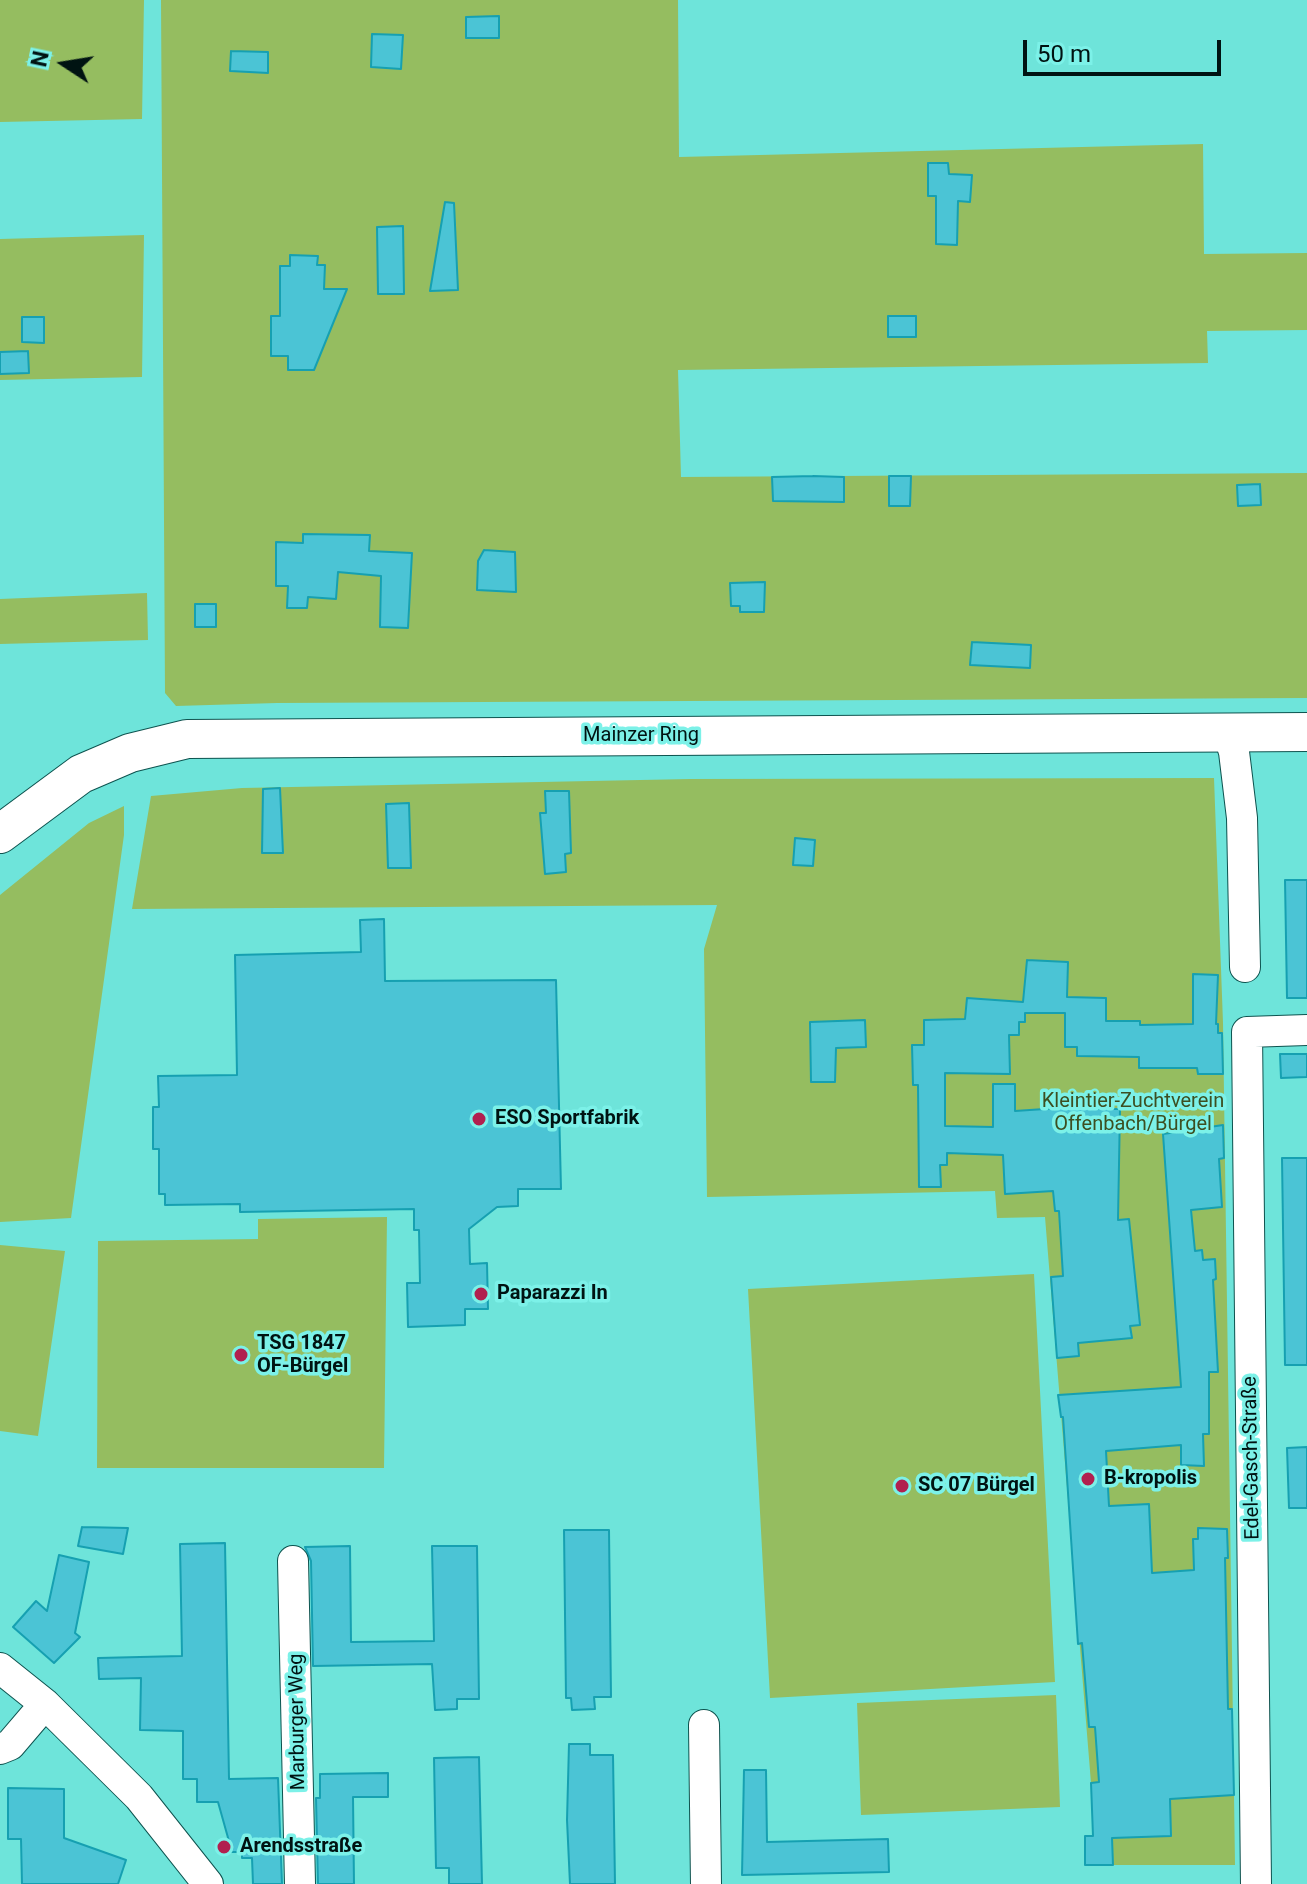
<!DOCTYPE html>
<html>
<head>
<meta charset="utf-8">
<style>
	body { margin:0 }
	#map { position:relative; width:1307px; height:1884px; overflow:hidden; background:#6ee4da; font-family:Roboto,sans-serif }
	canvas { display:block }
	.north { position:absolute; left:24px; top:24px; width:80px; height:80px; -webkit-text-stroke:6px #7cf1e8; paint-order:stroke; rotate:282deg; font-size:22px; font-weight:700; line-height:32px; text-align:center; color:#001312 }
	.north::after { content:''; display:block; margin:auto; width:28px; height:36px; background:#001312; clip-path:polygon(50% 0,100% 100%,50% 72%,0 100%) }
	.scale { position:absolute; left:1023px; top:40px; width:198px; height:36px; box-sizing:border-box; border:4px solid #001312; border-top:0; padding-left:10px; font-size:24px; line-height:28px; white-space:nowrap; color:#001312; -webkit-text-stroke:6px #7cf1e8; paint-order:stroke }
</style>
</head>
<body>
<div id="map">
<canvas width="1307" height="1884"></canvas>
<div class="north">N</div>
<div class="scale">50 m</div>
</div>
<script>
const context = document.querySelector('canvas').getContext('2d');
context.lineJoin = 'round';
function fillPath(path, color) {
  context.fillStyle = color;
  context.fill(path, 'evenodd');
}
function toPath(rows) {
  const path = new Path2D();
  for (const r of rows) {
    path.moveTo(r[0], r[1]);
    for (let i = 2; i < r.length; i += 2) path.lineTo(r[i], r[i + 1]);
  }
  return path;
}
function stroke(path, color, width, dash) {
  context.strokeStyle = color;
  context.lineWidth = width;
  context.lineCap = dash ? 'butt' : 'round';
  context.setLineDash(dash || []);
  context.stroke(path);
}
function write(font, color, halo, rows, align = 'center') {
  context.font = font + ' Roboto,sans-serif';
  context.lineWidth = 7;
  context.setLineDash([]);
  context.textBaseline = 'middle';
  context.strokeStyle = halo;
  context.fillStyle = color;
  for (const [text, x, y, turn = 0] of rows) {
    context.save();
    context.translate(x, y);
    context.rotate((+turn || 0) * Math.PI / 180);
    context.textAlign = isNaN(turn) ? turn : align;
    if (halo) context.strokeText(text, 0, 0);
    context.fillText(text, 0, 0);
    context.restore();
  }
}
fillPath(toPath([
	[0,0,144,0,142,119,0,122],
	[161,0,678,0,679,157,1203,144,1204,254,1307,253,1307,330,1207,331,1208,363,678,370,681,477,1307,473,1307,698,277,703,176,706,165,693],
	[144,235,142,377,0,380,0,239],
	[147,593,148,640,0,644,0,599],
	[1214,778,1223,1023,1235,1865,1085,1865,1085,1836,1093,1835,1091,1783,1045,1217,997,1218,995,1191,707,1197,704,949,717,905,132,909,151,796,242,788,690,779],
	[124,806,124,835,71,1218,0,1222,0,895,89,823],
	[387,1217,384,1468,97,1468,98,1241,258,1239,258,1219],
	[0,1245,65,1251,38,1436,0,1431],
	[1034,1274,1055,1682,770,1698,748,1289],
	[1056,1695,1060,1807,861,1815,857,1703]
]), '#95bd60');
const building = toPath([
	[499,16,499,38,466,38,466,17,499,16],
	[372,34,403,35,401,69,371,67,372,34],
	[231,51,268,52,268,73,230,71,231,51],
	[928,163,948,163,949,174,972,175,970,202,958,201,957,245,936,244,936,196,928,196,928,163],
	[445,202,454,203,458,290,430,291,445,202],
	[403,226,404,294,378,294,377,227,403,226],
	[290,255,318,256,317,265,325,265,324,289,347,289,314,370,288,370,288,356,271,356,271,316,280,316,280,266,290,266,290,255],
	[888,316,916,316,916,337,888,337,888,316],
	[22,317,44,317,44,343,22,342,22,317],
	[28,351,29,373,0,374,0,352,28,351],
	[813,476,844,477,844,502,773,501,772,477,813,476],
	[889,476,911,476,910,506,889,506,889,476],
	[1260,484,1261,505,1238,506,1237,485,1260,484],
	[303,534,370,535,369,551,412,553,408,628,380,627,381,576,338,572,336,599,308,597,307,608,287,608,288,586,276,586,276,542,303,543,303,534],
	[484,550,515,552,516,592,477,590,478,561,484,550],
	[765,582,764,612,740,612,740,606,731,606,730,583,765,582],
	[195,604,216,604,216,627,195,627,195,604],
	[972,642,1031,645,1030,668,970,665,972,642],
	[280,788,283,853,262,853,263,789,280,788],
	[545,791,569,791,571,853,565,854,566,872,545,874,540,813,546,813,545,791],
	[409,803,411,868,388,868,386,804,409,803],
	[795,838,815,840,813,866,793,865,795,838],
	[1285,880,1307,880,1307,998,1287,998,1285,880],
	[384,919,385,981,556,980,561,1189,518,1189,518,1206,497,1207,469,1229,470,1264,487,1263,488,1309,465,1309,465,1325,408,1327,407,1283,420,1283,419,1230,414,1230,414,1209,240,1212,240,1204,165,1205,165,1194,159,1194,159,1149,153,1149,153,1107,159,1107,158,1076,237,1075,235,955,361,952,360,920,384,919],
	[1027,960,1068,962,1067,997,1106,998,1106,1021,1140,1021,1140,1025,1193,1024,1193,974,1218,975,1216,1024,1218,1024,1218,1033,1222,1033,1223,1074,1198,1074,1197,1068,1139,1068,1139,1057,1077,1056,1077,1047,1065,1047,1065,1013,1025,1013,1025,1022,1019,1022,1019,1035,1009,1035,1010,1074,945,1073,945,1126,993,1127,993,1084,1015,1084,1015,1111,1089,1106,1089,1109,1120,1109,1118,1220,1129,1219,1140,1325,1130,1326,1132,1338,1078,1343,1079,1356,1057,1358,1051,1277,1063,1276,1059,1211,1055,1211,1053,1191,1005,1194,1003,1155,947,1153,947,1165,940,1165,941,1187,919,1187,918,1085,913,1085,912,1045,924,1045,924,1020,965,1019,967,998,1023,1002,1027,960],
	[865,1020,866,1047,836,1048,835,1082,811,1082,810,1022,865,1020],
	[1280,1054,1307,1054,1307,1077,1281,1078,1280,1054],
	[1223,1125,1224,1158,1219,1159,1222,1207,1191,1210,1195,1251,1202,1250,1203,1260,1215,1259,1216,1279,1213,1280,1218,1372,1209,1372,1209,1434,1203,1434,1204,1466,1181,1465,1181,1445,1106,1451,1109,1506,1149,1504,1152,1573,1194,1570,1193,1539,1198,1539,1198,1528,1227,1529,1228,1558,1225,1558,1228,1709,1232,1709,1234,1795,1170,1799,1171,1836,1112,1838,1113,1865,1085,1865,1085,1836,1093,1836,1091,1783,1099,1782,1095,1727,1089,1727,1082,1643,1078,1644,1063,1417,1061,1417,1058,1395,1181,1387,1163,1134,1223,1125],
	[1282,1158,1307,1158,1307,1365,1285,1365,1282,1158],
	[1307,1447,1307,1508,1289,1508,1287,1448,1307,1447],
	[82,1527,128,1528,123,1554,78,1546,82,1527],
	[564,1530,609,1530,611,1697,594,1697,595,1709,572,1710,571,1698,566,1698,564,1530],
	[225,1543,229,1779,278,1778,282,1884,253,1884,252,1858,242,1858,242,1852,232,1852,218,1802,197,1802,197,1779,183,1779,183,1731,140,1730,141,1678,99,1679,98,1658,182,1656,180,1544,225,1543],
	[350,1546,351,1642,434,1641,432,1546,477,1546,479,1699,457,1699,457,1709,435,1710,432,1664,313,1666,311,1561,305,1547,350,1546],
	[59,1555,89,1562,75,1633,80,1637,54,1663,13,1627,36,1601,47,1611,59,1555],
	[569,1744,590,1744,590,1755,613,1755,615,1884,570,1884,567,1820,569,1744],
	[479,1757,482,1884,449,1884,449,1868,436,1868,434,1758,479,1757],
	[744,1770,766,1770,767,1842,888,1839,889,1872,742,1875,744,1770],
	[388,1773,388,1797,353,1797,354,1884,318,1884,316,1798,320,1798,320,1774,388,1773],
	[8,1788,64,1789,64,1838,126,1860,118,1884,22,1884,21,1839,8,1839,8,1788]
]);
fillPath(building, '#4bc4d5');
stroke(building, '#16a0b1', 2);
const minor = toPath([
	[1228,733,1234,752,1242,818,1245,967],
	[293,1561,300,1884],
	[0,1668,45,1704,139,1797,208,1884],
	[704,1725,706,1884],
	[0,1749,10,1745,45,1704],
	[1256,1884,1247,1032,1307,1030]
]);
const tertiary = toPath([
	[0,834,81,774,130,753,187,739,1307,732]
]);
stroke(minor, '#0e534f', 32);
stroke(tertiary, '#0e534f', 40);
stroke(minor, '#fff', 30);
stroke(tertiary, '#fff', 38);
for (const [x, y, r, color] of [
	[479,1119,8,"#b1204f"],
	[481,1294,8,"#b1204f"],
	[241,1355,8,"#b1204f"],
	[1088,1479,8,"#b1204f"],
	[902,1486,8,"#b1204f"],
	[224,1847,8,"#b1204f"]
]) {
  const dot = new Path2D();
  dot.arc(x, y, r, 0, 2 * Math.PI);
  context.fillStyle = color;
  context.fill(dot);
  stroke(dot, '#7cf1e8', 3);
}
write('20px', '#001312', '#7cf1e8', [
	["Mainzer Ring",641,736],
	["Edel-Gasch-Straße",1252,1458,-91],
	["Marburger Weg",298,1722,-91]
]);
write('20px', '#3c4f21', '#7cf1e8', [
	["Kleintier-Zuchtverein",1133,1102],
	["Offenbach/Bürgel",1133,1125]
]);
write('bold 20px', '#001312', '#7cf1e8', [
	["ESO Sportfabrik",495,1119],
	["Paparazzi In",497,1294],
	["TSG 1847",257,1344],
	["OF-Bürgel",257,1367],
	["B-kropolis",1104,1479],
	["SC 07 Bürgel",918,1486],
	["Arendsstraße",240,1847]
], 'left');
</script>
</body>
</html>
